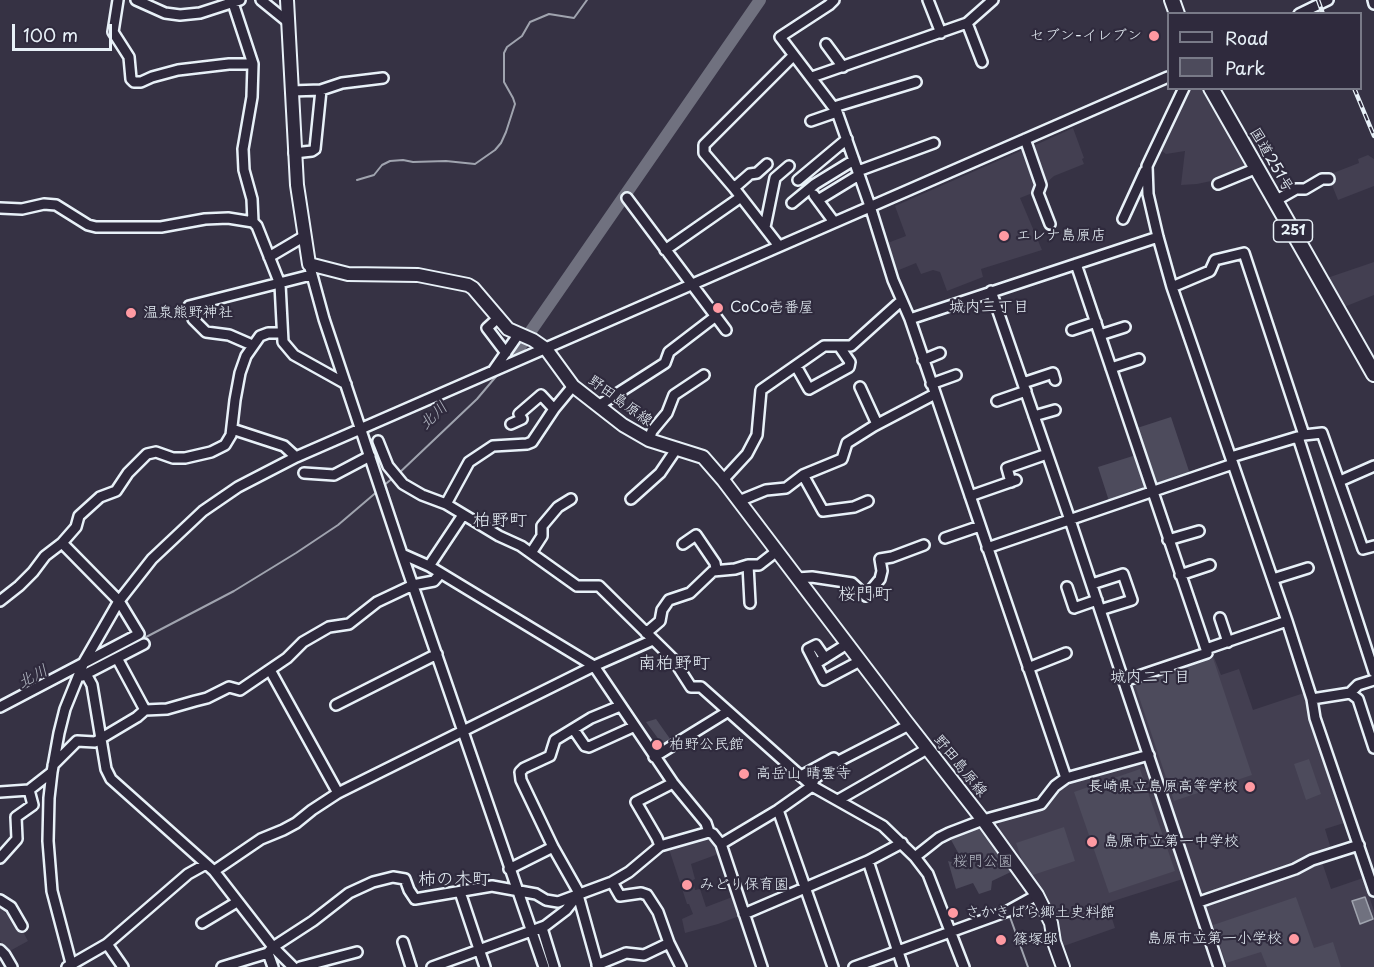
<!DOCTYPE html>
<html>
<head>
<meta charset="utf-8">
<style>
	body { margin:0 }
	#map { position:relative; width:1374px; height:967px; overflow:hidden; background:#363244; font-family:"Playpen Sans",sans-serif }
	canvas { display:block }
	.legend { position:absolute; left:1167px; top:12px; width:195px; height:78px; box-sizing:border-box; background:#2f2a3d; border:2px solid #797a88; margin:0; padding:8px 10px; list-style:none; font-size:18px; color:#e8f1f8 }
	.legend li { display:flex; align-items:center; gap:12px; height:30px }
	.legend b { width:30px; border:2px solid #797a88 }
	.scale { position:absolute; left:12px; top:24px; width:100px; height:27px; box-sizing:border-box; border:3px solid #e8f1f8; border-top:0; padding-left:8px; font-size:18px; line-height:21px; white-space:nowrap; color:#e8f1f8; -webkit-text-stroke:4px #2f2a3d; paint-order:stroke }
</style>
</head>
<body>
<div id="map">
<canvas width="1374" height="967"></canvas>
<ul class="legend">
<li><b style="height:8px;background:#2f2a3d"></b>Road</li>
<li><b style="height:16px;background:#4d4b5c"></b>Park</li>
</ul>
<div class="scale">100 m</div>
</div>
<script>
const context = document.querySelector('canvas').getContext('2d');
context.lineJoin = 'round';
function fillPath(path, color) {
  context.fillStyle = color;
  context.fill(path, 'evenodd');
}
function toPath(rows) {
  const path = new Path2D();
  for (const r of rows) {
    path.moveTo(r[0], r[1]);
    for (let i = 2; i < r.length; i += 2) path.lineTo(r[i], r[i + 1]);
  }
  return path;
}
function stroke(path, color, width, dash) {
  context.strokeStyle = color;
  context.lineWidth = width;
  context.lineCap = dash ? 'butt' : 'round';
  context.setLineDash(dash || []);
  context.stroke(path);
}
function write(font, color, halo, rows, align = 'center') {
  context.font = font + ' "Playpen Sans","Klee One",sans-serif';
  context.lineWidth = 4.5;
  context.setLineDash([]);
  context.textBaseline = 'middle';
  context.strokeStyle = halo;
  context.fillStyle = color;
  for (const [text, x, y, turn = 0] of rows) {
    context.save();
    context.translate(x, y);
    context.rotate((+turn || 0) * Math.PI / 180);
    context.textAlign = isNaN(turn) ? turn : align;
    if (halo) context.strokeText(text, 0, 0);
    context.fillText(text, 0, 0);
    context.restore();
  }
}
fillPath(toPath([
	[1188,89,1204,89,1250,168,1230,177,1197,184,1181,185,1185,151,1166,154,1159,149],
	[1073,128,1084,158,1082,159,1084,164,1054,176,1045,184,1031,147],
	[1025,149,1038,185,1035,192,1020,198,1042,250,981,269,983,277,947,291,940,272,933,270,921,274,916,263,894,272,885,244,906,236,895,206],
	[1368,155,1374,159,1374,186,1338,200,1328,175,1359,163,1358,159],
	[1374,262,1374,295,1344,307,1327,278],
	[1213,655,1221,675,1239,669,1253,710,1307,692,1311,722,1347,822,1325,829,1331,849,1310,855,1296,865,1202,897,1130,683],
	[1129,764,1138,764,1145,768,1153,779,1186,878,1107,903,1115,928,1061,947,1020,857,998,828,999,822,1002,819,1045,807,1055,794,1072,782],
	[705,834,713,836,721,853,691,864,695,879,693,880,695,890,700,889,706,907,735,896,742,915,718,924,685,933,682,919,693,914,689,904,687,904,668,846],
	[1321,859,1331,889,1363,878,1374,911,1374,967,1223,967,1204,903],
	[10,908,28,941,6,953,0,940,0,909]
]), '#433f51');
fillPath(toPath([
	[1171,417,1190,474,1154,486,1134,429],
	[1136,455,1147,489,1109,501,1098,467],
	[1213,658,1252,775,1174,801,1135,685],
	[656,719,673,743,665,748,646,722],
	[1309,759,1321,794,1306,800,1294,764],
	[1140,769,1175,871,1109,893,1074,792],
	[975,827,981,827,1015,870,992,881,991,890,979,894,973,883,956,889,948,861,954,863,961,858,950,838],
	[1064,827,1075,861,1030,876,1024,866,1016,843],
	[1296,897,1314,948,1333,942,1341,967,1267,967,1261,952,1226,963,1213,925]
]), '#4d4b5c');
const water = toPath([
	[1365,897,1373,919,1360,924,1352,901,1365,897]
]);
fillPath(water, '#70717f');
stroke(water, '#a0a4af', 1.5);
stroke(toPath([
	[357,180,374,175,382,165,390,161,403,160,413,162,446,161,475,164,495,150,501,143,506,132,515,104,513,98,504,82,504,53,507,47,522,36,530,22,549,14,574,18,587,0],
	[510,359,515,354],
	[397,475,477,399,499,373],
	[383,486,393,478],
	[85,669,234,591,296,553,338,525,379,490],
	[0,713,75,674],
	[1010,917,1028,967]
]), '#a0a4af', 2);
stroke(toPath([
	[515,354,760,0]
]), '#70717f', 12);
const minor = toPath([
	[118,0,113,32,129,57,131,79,134,82,141,82,152,77,178,70,229,64,253,64],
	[136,0,165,13,180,15,200,13,240,0],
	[261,0,288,22],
	[834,0,829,5,780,37,837,112,870,206,893,280,910,319,1066,778],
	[928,0,941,33],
	[1373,0,1374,4],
	[233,3,253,64,252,97,243,149,244,170,252,199,253,222,257,226,280,284,283,342,294,355,346,384],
	[1299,14,1328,0],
	[967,23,982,62],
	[826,44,843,67],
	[812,77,967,23,993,0],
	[1184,88,1147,166,1148,194,1158,237,1172,287,1287,621,1312,699,1315,718,1374,891],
	[291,91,321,90,342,83,383,78],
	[834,107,916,82],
	[811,121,837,112],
	[1025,139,1041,185,1038,193,1050,224],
	[294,153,312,151,315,149,321,90],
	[858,171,934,143],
	[798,180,847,139],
	[1218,184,1257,168],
	[734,188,750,174,757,173,767,164],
	[814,195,834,222],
	[627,198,726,330],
	[818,200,859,175],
	[1275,201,1296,189,1305,189,1322,179,1329,179],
	[792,203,815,184,854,160],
	[0,208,22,209,44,204,56,205,88,225,96,227,161,227,205,219,228,218,253,222],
	[1123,219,1145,171],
	[765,227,775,178,789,166],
	[779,246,734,188,704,153,704,145,793,56],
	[665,250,741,197],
	[269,257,303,237],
	[309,264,324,319,402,554,544,967],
	[1076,264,1206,649],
	[1172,287,1210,271,1215,260,1244,253,1304,435],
	[991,291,1070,520,1219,967],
	[498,318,487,328,506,353],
	[910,319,1158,237],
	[1072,330,1096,322],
	[1100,335,1125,327],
	[252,345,229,335,206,332,193,319,189,306,311,275],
	[923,360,940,353],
	[796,366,809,389,849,367,850,362,839,346],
	[1111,368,1139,359],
	[493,371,518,335],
	[1023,383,1053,373,1055,380],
	[931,384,956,375],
	[860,387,877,424],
	[997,401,1026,391],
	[598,406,665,363,669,352,716,316],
	[1034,416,1055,410],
	[511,424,522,419,519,414,541,395,554,409],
	[232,429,284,446,296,457],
	[1298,437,1374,672],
	[649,440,652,431,667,413,674,395,704,375],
	[378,441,388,466,403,484,422,495,446,504,499,536,521,546,577,586,599,586,673,659,691,687,701,687,812,786,883,826,915,857,928,874,964,967],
	[1231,457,1304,435,1322,433,1363,549,1374,546],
	[304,473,334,475,370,456],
	[803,475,823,511,854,507,868,501],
	[723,480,747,454,757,435,761,390,824,346,851,346,901,301],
	[1340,481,1374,466],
	[1011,482,1007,468,1047,454],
	[970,496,1016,480],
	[631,499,660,473,677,448],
	[739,501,766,490,786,488,803,475,842,459,847,443,874,426,935,394],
	[446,504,469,462,493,446,527,444,532,442,554,409,573,386],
	[945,538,980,526],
	[1168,540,1199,531],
	[683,544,696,535,715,563,716,569],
	[987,548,1233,464],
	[531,553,542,536,542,526,558,507,571,499],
	[402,554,429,566,594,666,673,783,706,823,709,832],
	[748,565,750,603],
	[429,566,463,515],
	[1180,575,1210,565],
	[797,578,812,577,852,583,866,596,880,579,882,571,880,559,892,557,924,545],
	[1273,579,1308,568],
	[1092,584,1123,574,1132,600,1100,610],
	[1067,587,1074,608,1097,600],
	[0,601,19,586,33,572,45,556,62,543,76,527,79,516,100,497,116,491,128,473,147,454,156,452,173,458,185,458,211,452,225,445,231,435,235,400,240,373,246,356,260,336,268,333,282,333],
	[1220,618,1228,642],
	[646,633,660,621,662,610,669,600,690,593,713,571,735,569,748,565,759,565,777,551],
	[117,658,145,710],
	[825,658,816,645,808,649,824,680,860,661],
	[820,661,847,644],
	[1028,668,1066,653],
	[270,670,338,793],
	[86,674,92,685,106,769,111,779,214,871,273,947,293,967],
	[82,676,144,644],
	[1124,681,1207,653,1206,649,1287,621],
	[1350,693,1358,699,1374,748],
	[1312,699,1350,693,1358,685,1374,680],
	[336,705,437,654],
	[0,707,139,634,119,601,62,543],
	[574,730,585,746,589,747,633,727],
	[654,757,727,712],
	[53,765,77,741,95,742,137,717,145,710,167,709,195,701,207,698,229,687,240,690,287,658,303,642,329,627,349,624,377,602,413,585,434,581,440,574],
	[801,776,834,758],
	[0,792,29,790,52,772],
	[838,800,927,749],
	[778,810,833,967],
	[721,844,778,810,812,786,814,779,837,762,909,725],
	[660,846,657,838,636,802,673,783],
	[915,857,939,838,949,833,983,820,1041,804,1055,786,1066,778,1149,755],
	[0,858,17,839,16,817,33,805,29,790],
	[868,861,903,967],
	[509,869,553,847],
	[214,871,261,839,283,830,296,823,312,810,338,793,594,666,653,640],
	[612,882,620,896,641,893,647,895,658,912,669,943],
	[460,892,485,967],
	[579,893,553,847,521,780,520,772,524,768,550,756,555,740,591,718,620,706],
	[578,895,598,967],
	[0,900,11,907,22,926],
	[1199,902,1295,869,1312,860,1359,845],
	[744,914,868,861,902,843],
	[202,923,237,902],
	[542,928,554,967],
	[403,942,411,967],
	[107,944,123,967],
	[0,950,5,955,12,967],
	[268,953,273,967],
	[597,965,626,953,644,955,669,943,681,967],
	[67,967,107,944,188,874,206,864],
	[72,967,52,891,48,841,49,798,52,772,59,733,65,709,84,662,119,601,152,559,203,511,238,487,296,457,1168,77],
	[222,967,268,953,273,947,313,921,349,893,373,882,393,877,405,879,409,890,415,899,492,886,536,894,546,900,558,902,612,882,629,872,660,846,709,832,713,834,721,844,762,967],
	[300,967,357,952],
	[432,967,545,926,566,910,578,895],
	[854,967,1008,911,1037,895]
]);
const major = toPath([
	[287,0,297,185,309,264,348,274,418,275,468,285,473,288,508,329,533,340,546,349,573,386,623,425,649,440,703,457,723,480,905,720,983,820,1037,895,1051,923,1054,942,1063,967]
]);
const highway = toPath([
	[1172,0,1177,14],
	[1211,88,1374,374]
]);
stroke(minor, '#e8f1f8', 14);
stroke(major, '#e8f1f8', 16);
stroke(highway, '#e8f1f8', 18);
stroke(minor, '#2f2a3d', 9);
stroke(major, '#2f2a3d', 12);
stroke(highway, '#2f2a3d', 14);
const rail = toPath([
	[1318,0,1323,14],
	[1354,88,1374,136]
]);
stroke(rail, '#e8f1f8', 4.5);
stroke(rail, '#2f2a3d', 2, [7]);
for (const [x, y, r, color] of [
	[1154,36,6,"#ff9aa2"],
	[1004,236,6,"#ff9aa2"],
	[718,308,6,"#ff9aa2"],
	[131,313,6,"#ff9aa2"],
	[657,745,6,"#ff9aa2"],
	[744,774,6,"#ff9aa2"],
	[1250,787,6,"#ff9aa2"],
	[1092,842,6,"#ff9aa2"],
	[687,885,6,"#ff9aa2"],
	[953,913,6,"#ff9aa2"],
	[1294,939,6,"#ff9aa2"],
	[1001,940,6,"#ff9aa2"]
]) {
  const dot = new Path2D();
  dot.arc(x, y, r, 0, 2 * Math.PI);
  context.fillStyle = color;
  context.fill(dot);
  stroke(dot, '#2f2a3d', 2);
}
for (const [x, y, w] of [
	[1293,231,39]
]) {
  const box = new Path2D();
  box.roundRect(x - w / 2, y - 11, w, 22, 4.5);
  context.fillStyle = '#2f2a3d';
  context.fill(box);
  stroke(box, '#e8f1f8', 1.5);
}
write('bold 14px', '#e8f1f8', null, [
	["251",1293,231]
]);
write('15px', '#e8f1f8', '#2f2a3d', [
	["セブン-イレブン",1142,36,"right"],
	["エレナ島原店",1016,236],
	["CoCo壱番屋",730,308],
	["温泉熊野神社",143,313],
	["柏野公民館",669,745],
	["高岳山 晴雲寺",756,774],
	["長崎県立島原高等学校",1238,787,"right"],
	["島原市立第一中学校",1104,842],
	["みどり保育園",699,885],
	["さかきばら郷土史料館",965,913],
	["島原市立第一小学校",1282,939,"right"],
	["篠塚邸",1013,940]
], 'left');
write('15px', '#e8f1f8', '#2f2a3d', [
	["国道251号",1271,160,60],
	["野田島原線",620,401,36],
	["野田島原線",960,766,51]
]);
write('15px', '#b2b7c1', '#2f2a3d', [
	["桜門公園",983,862]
]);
write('16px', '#e8f1f8', '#2f2a3d', [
	["城内三丁目",989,308],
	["城内二丁目",1150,678]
]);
write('italic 16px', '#b2b7c2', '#2f2a3d', [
	["北川",434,416,-44],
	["北川",33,677,-28]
]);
write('18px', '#e8f1f8', '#2f2a3d', [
	["柏野町",500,521],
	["桜門町",865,595],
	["南柏野町",674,664],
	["柿の木町",454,880]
]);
</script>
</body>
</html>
